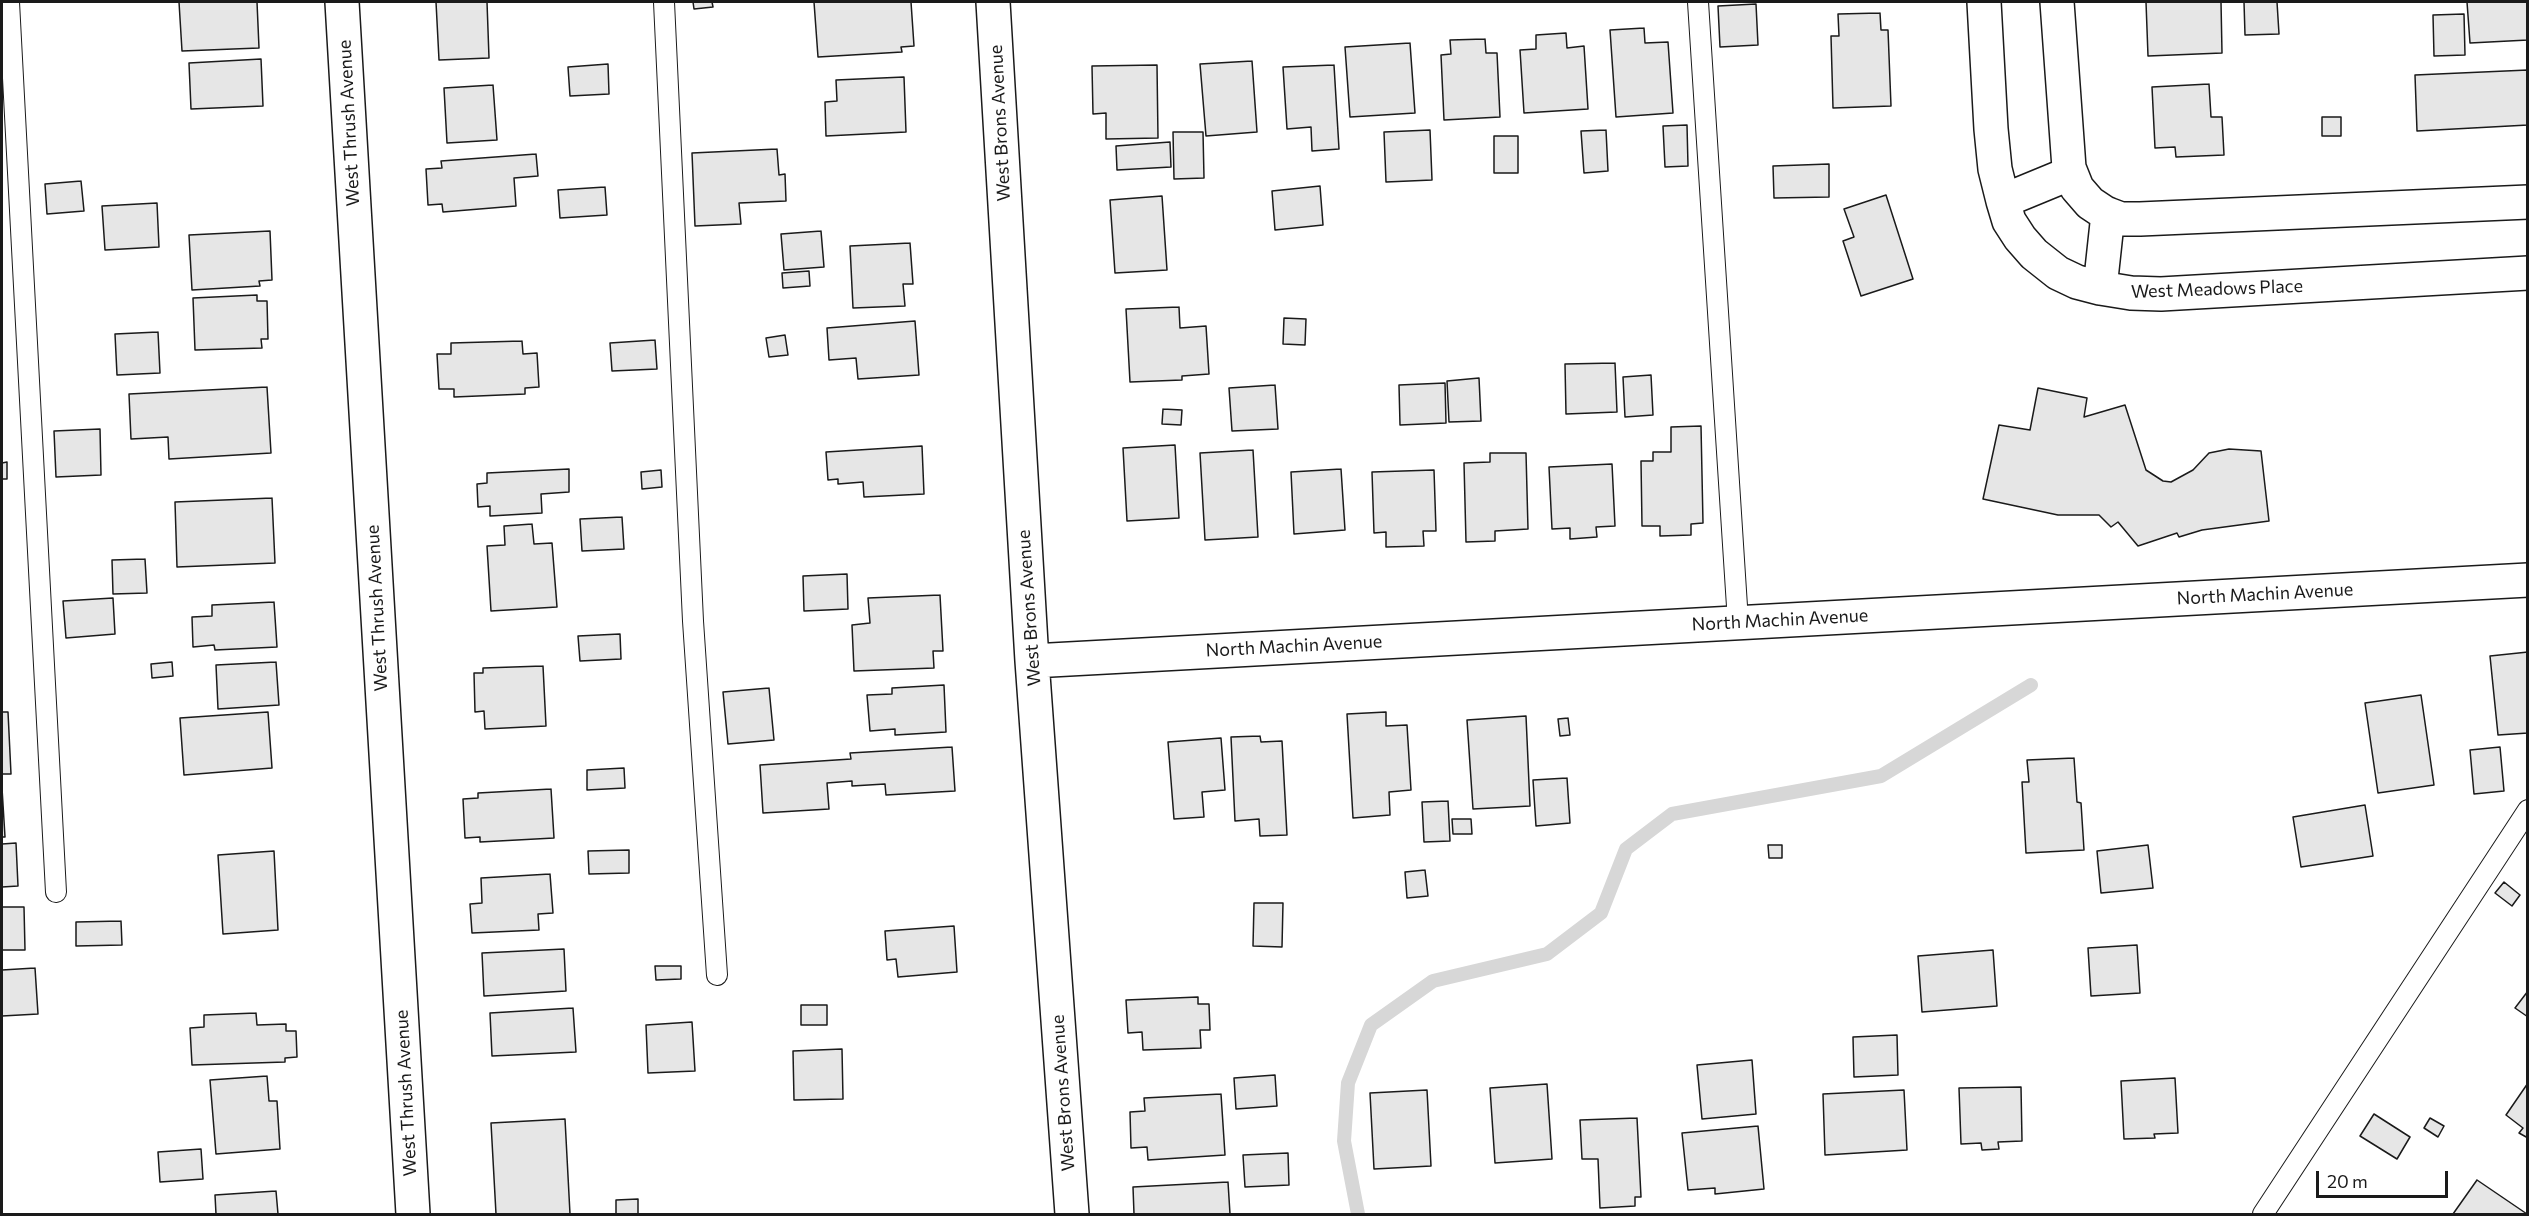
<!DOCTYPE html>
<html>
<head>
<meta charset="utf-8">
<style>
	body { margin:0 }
	#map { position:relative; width:2529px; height:1216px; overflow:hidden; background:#fff; font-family:Commissioner,sans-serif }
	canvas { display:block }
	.frame { position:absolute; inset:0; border:3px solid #1a1a1a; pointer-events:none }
	.scale { position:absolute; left:2316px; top:1171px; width:132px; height:27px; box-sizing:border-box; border:3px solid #1a1a1a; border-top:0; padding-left:8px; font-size:18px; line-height:21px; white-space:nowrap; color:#1a1a1a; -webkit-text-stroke:4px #fff; paint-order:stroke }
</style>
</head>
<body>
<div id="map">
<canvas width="2529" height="1216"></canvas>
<div class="frame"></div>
<div class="scale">20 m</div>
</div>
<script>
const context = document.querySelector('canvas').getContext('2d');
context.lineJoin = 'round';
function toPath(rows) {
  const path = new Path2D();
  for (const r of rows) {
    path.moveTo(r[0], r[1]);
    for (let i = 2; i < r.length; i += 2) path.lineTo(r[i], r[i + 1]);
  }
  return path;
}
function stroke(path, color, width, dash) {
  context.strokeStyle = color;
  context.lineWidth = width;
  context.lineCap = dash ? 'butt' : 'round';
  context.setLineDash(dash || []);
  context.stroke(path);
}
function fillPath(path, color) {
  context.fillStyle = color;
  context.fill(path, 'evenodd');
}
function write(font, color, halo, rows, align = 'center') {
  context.font = font + ' Commissioner,sans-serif';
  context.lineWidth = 4.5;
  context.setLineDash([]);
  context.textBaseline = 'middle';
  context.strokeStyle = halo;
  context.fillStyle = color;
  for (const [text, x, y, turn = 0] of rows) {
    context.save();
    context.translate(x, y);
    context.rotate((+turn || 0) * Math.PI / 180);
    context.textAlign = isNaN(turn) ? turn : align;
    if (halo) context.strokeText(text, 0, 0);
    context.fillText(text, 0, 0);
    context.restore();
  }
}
stroke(toPath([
	[1358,1214,1344,1141,1348,1083,1371,1025,1433,981,1547,954,1601,913,1626,849,1672,814,1881,776,2031,685]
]), '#d7d7d7', 14);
const building = toPath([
	[179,2,257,2,259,48,182,51,179,2],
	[436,2,487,2,489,58,439,60,436,2],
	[693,2,712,2,713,7,694,9,693,2],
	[814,2,911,2,914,46,901,47,902,52,818,57,814,2],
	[2146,2,2221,2,2222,53,2148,56,2146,2],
	[2244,2,2277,2,2279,34,2245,35,2244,2],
	[2467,2,2528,2,2528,40,2470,43,2467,2],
	[1756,4,1758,45,1720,47,1718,6,1756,4],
	[1880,13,1881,30,1888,30,1891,106,1833,108,1831,36,1839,36,1838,14,1880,13],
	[2464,14,2465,55,2434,56,2433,15,2464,14],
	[1644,28,1645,43,1668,42,1673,113,1616,117,1610,30,1644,28],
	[1566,33,1567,48,1584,46,1588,109,1524,113,1520,50,1536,49,1536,35,1566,33],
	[1485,39,1486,53,1497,53,1500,117,1444,120,1441,55,1451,54,1450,40,1485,39],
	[1410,43,1415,113,1350,117,1345,47,1410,43],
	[261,59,263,106,191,109,189,63,261,59],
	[1252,61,1257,132,1206,136,1200,64,1252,61],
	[608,64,609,94,570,96,568,67,608,64],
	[1157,65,1158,138,1106,139,1106,113,1093,114,1092,66,1157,65],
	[1334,65,1339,149,1312,151,1311,127,1287,129,1283,67,1334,65],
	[2528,70,2528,125,2417,131,2415,75,2528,70],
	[904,77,906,132,826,136,825,102,837,101,836,80,904,77],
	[2209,84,2211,117,2222,117,2224,155,2176,157,2175,147,2155,148,2152,87,2209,84],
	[493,85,497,140,447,143,444,88,493,85],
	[2322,117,2341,117,2341,136,2322,136,2322,117],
	[1687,125,1688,166,1665,167,1663,126,1687,125],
	[1430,130,1432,180,1386,182,1384,132,1430,130],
	[1606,130,1608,171,1584,173,1581,131,1606,130],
	[1173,132,1203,132,1204,178,1174,179,1173,132],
	[1494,136,1518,136,1518,173,1494,173,1494,136],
	[1170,142,1171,167,1117,170,1116,146,1170,142],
	[777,149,779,175,785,174,786,201,739,203,741,224,695,226,692,153,777,149],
	[536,154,538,176,514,178,516,206,443,212,442,204,428,205,426,169,442,168,441,161,536,154],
	[1829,164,1829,197,1774,198,1773,166,1829,164],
	[81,181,84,211,47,214,45,184,81,181],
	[1320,186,1323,225,1275,230,1272,191,1320,186],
	[605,187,607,215,560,218,558,190,605,187],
	[1886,195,1913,279,1861,296,1843,241,1854,237,1844,209,1886,195],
	[1162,196,1167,270,1115,273,1110,200,1162,196],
	[157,203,159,247,105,250,102,206,157,203],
	[270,231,272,280,259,281,260,286,192,290,189,235,270,231],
	[821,231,824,267,784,270,781,234,821,231],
	[910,243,913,284,903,284,905,306,853,308,850,246,910,243],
	[809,271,810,286,783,288,782,273,809,271],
	[257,295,257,301,267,301,268,339,261,339,262,348,195,350,193,298,257,295],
	[1179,307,1180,328,1206,326,1209,374,1182,376,1182,380,1130,382,1126,309,1179,307],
	[1284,318,1306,319,1305,345,1283,344,1284,318],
	[915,321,919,375,858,379,856,358,829,360,827,328,915,321],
	[158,332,160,373,117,375,115,334,158,332],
	[785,335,788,355,769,357,766,338,785,335],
	[655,340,657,369,612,371,610,343,655,340],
	[522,341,523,354,537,353,539,387,525,388,525,394,454,397,454,389,439,389,437,354,451,354,451,343,522,341],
	[1615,363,1617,412,1566,414,1565,364,1615,363],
	[1651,375,1653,415,1625,417,1623,377,1651,375],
	[1479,378,1481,421,1449,422,1447,381,1479,378],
	[1445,383,1446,423,1400,425,1399,385,1445,383],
	[1275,385,1278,429,1232,431,1229,388,1275,385],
	[267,387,271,453,169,459,168,437,131,439,129,394,267,387],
	[2038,388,2087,398,2084,417,2125,405,2146,470,2163,481,2171,482,2193,470,2209,453,2229,449,2261,451,2269,521,2202,530,2179,537,2177,533,2138,546,2118,522,2111,527,2099,515,2058,515,1983,499,1999,425,2030,430,2038,388],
	[1163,409,1182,410,1181,425,1162,424,1163,409],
	[1701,426,1703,523,1691,524,1691,535,1660,536,1660,526,1642,526,1641,461,1653,461,1653,452,1671,452,1671,427,1701,426],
	[100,429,101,475,56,477,54,431,100,429],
	[1175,445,1179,518,1127,521,1123,448,1175,445],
	[922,446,924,494,864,497,863,482,838,484,838,479,828,480,826,452,922,446],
	[1253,450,1258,537,1205,540,1200,453,1253,450],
	[1490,453,1526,453,1528,529,1495,531,1495,541,1466,542,1464,463,1490,462,1490,453],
	[7,462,7,479,2,479,2,463,7,462],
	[1612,464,1615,526,1596,527,1597,537,1570,539,1570,528,1552,529,1549,467,1612,464],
	[569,469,569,492,541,494,542,513,490,516,490,506,478,507,477,484,487,483,487,473,569,469],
	[1341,469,1345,530,1294,534,1291,472,1341,469],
	[661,470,662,487,642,489,641,472,661,470],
	[1434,470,1436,531,1423,531,1424,546,1386,547,1386,532,1374,533,1372,472,1434,470],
	[272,498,275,563,177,567,175,502,272,498],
	[622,517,624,549,582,551,580,519,622,517],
	[532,524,534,544,552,543,557,607,491,611,487,546,505,545,504,526,532,524],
	[145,559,147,593,113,594,112,560,145,559],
	[847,574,848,609,804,611,803,576,847,574],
	[940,595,943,651,933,651,934,668,854,671,852,625,870,623,868,598,940,595],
	[113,598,115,634,66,638,63,601,113,598],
	[274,602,277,647,215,650,214,645,193,647,192,617,212,616,212,605,274,602],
	[620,634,621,659,580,661,578,636,620,634],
	[2528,652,2528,733,2498,735,2490,656,2528,652],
	[172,662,173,676,152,678,151,664,172,662],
	[276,662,279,705,218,709,216,665,276,662],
	[543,666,546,726,485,729,484,711,475,712,474,673,483,673,483,668,543,666],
	[944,685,946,732,895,735,895,729,870,731,867,695,892,694,892,688,944,685],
	[769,688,774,740,728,744,723,692,769,688],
	[2421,695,2434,785,2378,793,2365,703,2421,695],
	[2,712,8,712,11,774,2,774,2,712],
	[268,712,272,768,184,775,180,718,268,712],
	[1386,712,1386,726,1407,725,1411,790,1389,792,1390,815,1353,818,1347,714,1386,712],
	[1526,716,1530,806,1473,809,1467,720,1526,716],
	[1568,718,1570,735,1560,736,1558,719,1568,718],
	[1260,736,1261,742,1282,741,1287,835,1260,836,1259,819,1235,821,1231,737,1260,736],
	[1221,738,1225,790,1202,792,1204,817,1174,819,1168,742,1221,738],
	[952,747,955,791,886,795,885,784,852,786,852,781,827,783,829,809,763,813,760,765,851,759,850,753,952,747],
	[2500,747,2504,791,2474,794,2470,750,2500,747],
	[2074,758,2077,802,2081,803,2084,850,2026,853,2022,782,2029,782,2027,760,2074,758],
	[624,768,625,788,587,790,587,770,624,768],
	[1567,778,1570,823,1536,826,1533,780,1567,778],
	[2,788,5,837,2,837,2,788],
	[551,789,554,838,480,842,480,837,465,838,463,799,478,798,478,793,551,789],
	[1448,801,1450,841,1424,842,1422,802,1448,801],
	[2365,805,2373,856,2301,867,2293,817,2365,805],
	[1452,819,1471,819,1472,834,1453,834,1452,819],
	[16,843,18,886,2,887,2,844,16,843],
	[1768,845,1782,845,1782,858,1769,858,1768,845],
	[2148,845,2153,888,2101,893,2097,851,2148,845],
	[629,850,629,873,589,874,588,851,629,850],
	[274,851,278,930,223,934,218,855,274,851],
	[1425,870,1428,896,1407,898,1405,872,1425,870],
	[550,874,553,913,538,914,539,930,472,933,470,904,482,903,481,878,550,874],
	[2504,882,2520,895,2512,906,2495,893,2504,882],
	[1254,903,1283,903,1282,947,1253,946,1254,903],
	[2,907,24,907,25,950,2,950,2,907],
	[121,921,122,945,76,946,76,922,121,921],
	[954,926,957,972,898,977,896,959,887,960,885,931,954,926],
	[2137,945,2140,993,2091,996,2088,948,2137,945],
	[564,949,566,991,484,996,482,953,564,949],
	[1993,950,1997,1006,1922,1012,1918,956,1993,950],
	[655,966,681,966,681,979,656,980,655,966],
	[35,968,38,1014,2,1016,2,970,35,968],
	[2528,991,2528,1017,2515,1008,2528,991],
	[1198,997,1198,1004,1209,1004,1210,1030,1200,1030,1201,1048,1143,1050,1142,1032,1128,1033,1126,1000,1198,997],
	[801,1005,827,1005,827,1025,801,1025,801,1005],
	[573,1008,576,1052,492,1056,490,1013,573,1008],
	[256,1013,257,1025,286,1024,286,1031,296,1031,297,1057,285,1058,285,1062,192,1065,190,1028,204,1027,204,1015,256,1013],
	[692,1022,695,1071,648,1073,646,1025,692,1022],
	[1897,1035,1898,1075,1854,1077,1853,1037,1897,1035],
	[842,1049,843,1099,794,1100,793,1051,842,1049],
	[1752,1060,1756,1114,1702,1119,1697,1065,1752,1060],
	[1275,1075,1277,1106,1236,1109,1234,1078,1275,1075],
	[267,1076,269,1101,277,1101,280,1149,216,1154,210,1080,267,1076],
	[2175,1078,2178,1133,2154,1134,2155,1138,2124,1139,2121,1081,2175,1078],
	[2528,1083,2528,1138,2519,1133,2523,1128,2506,1115,2528,1083],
	[1547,1084,1552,1159,1495,1163,1490,1088,1547,1084],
	[2021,1087,2022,1141,1998,1142,1999,1149,1982,1150,1981,1143,1961,1144,1959,1088,2021,1087],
	[1427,1090,1431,1166,1374,1169,1370,1093,1427,1090],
	[1904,1090,1907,1150,1825,1155,1823,1094,1904,1090],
	[1221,1094,1225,1155,1148,1160,1147,1147,1131,1148,1130,1112,1145,1111,1144,1098,1221,1094],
	[2374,1114,2410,1137,2397,1159,2360,1136,2374,1114],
	[1637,1118,1641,1197,1635,1197,1635,1206,1600,1208,1598,1159,1582,1159,1580,1120,1637,1118],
	[2430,1118,2444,1126,2438,1137,2424,1128,2430,1118],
	[565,1119,570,1214,496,1214,491,1123,565,1119],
	[1758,1126,1764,1189,1715,1194,1715,1188,1688,1190,1682,1133,1758,1126],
	[201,1149,203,1179,160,1182,158,1152,201,1149],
	[1288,1153,1289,1185,1245,1187,1243,1155,1288,1153],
	[2477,1180,2527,1214,2453,1214,2477,1180],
	[1228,1182,1230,1214,1134,1214,1133,1187,1228,1182],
	[276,1191,278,1214,216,1214,215,1195,276,1191],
	[638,1199,638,1214,616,1214,616,1200,638,1199]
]);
fillPath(building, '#e6e6e6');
stroke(building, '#1a1a1a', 1.5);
const service = toPath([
	[9,2,56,892],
	[664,2,693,621,717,975],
	[1698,2,1738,622],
	[2263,1214,2528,810]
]);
const minor = toPath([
	[342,2,413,1214],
	[993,2,1032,661,1072,1214],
	[1984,2,1991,129,1995,169,2003,201,2009,221,2020,238,2034,254,2058,273,2077,282,2100,288,2131,293,2161,294,2528,273],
	[2057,2,2069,168,2077,188,2090,203,2105,213,2121,219,2140,219,2528,202],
	[2003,201,2071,173],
	[2100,288,2108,214],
	[1032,661,2528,580]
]);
stroke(service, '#1a1a1a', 22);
stroke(minor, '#1a1a1a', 36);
stroke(service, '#fff', 20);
stroke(minor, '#fff', 33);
write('18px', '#1a1a1a', '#fff', [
	["West Thrush Avenue",349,123,-93],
	["West Brons Avenue",1000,123,-93],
	["West Meadows Place",2217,289,-2],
	["North Machin Avenue",2265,594,-3],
	["West Thrush Avenue",377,608,-93],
	["West Brons Avenue",1029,608,-94],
	["North Machin Avenue",1780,620,-3],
	["North Machin Avenue",1294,646,-3],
	["West Thrush Avenue",406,1093,-93],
	["West Brons Avenue",1063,1093,-94]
]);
</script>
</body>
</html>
